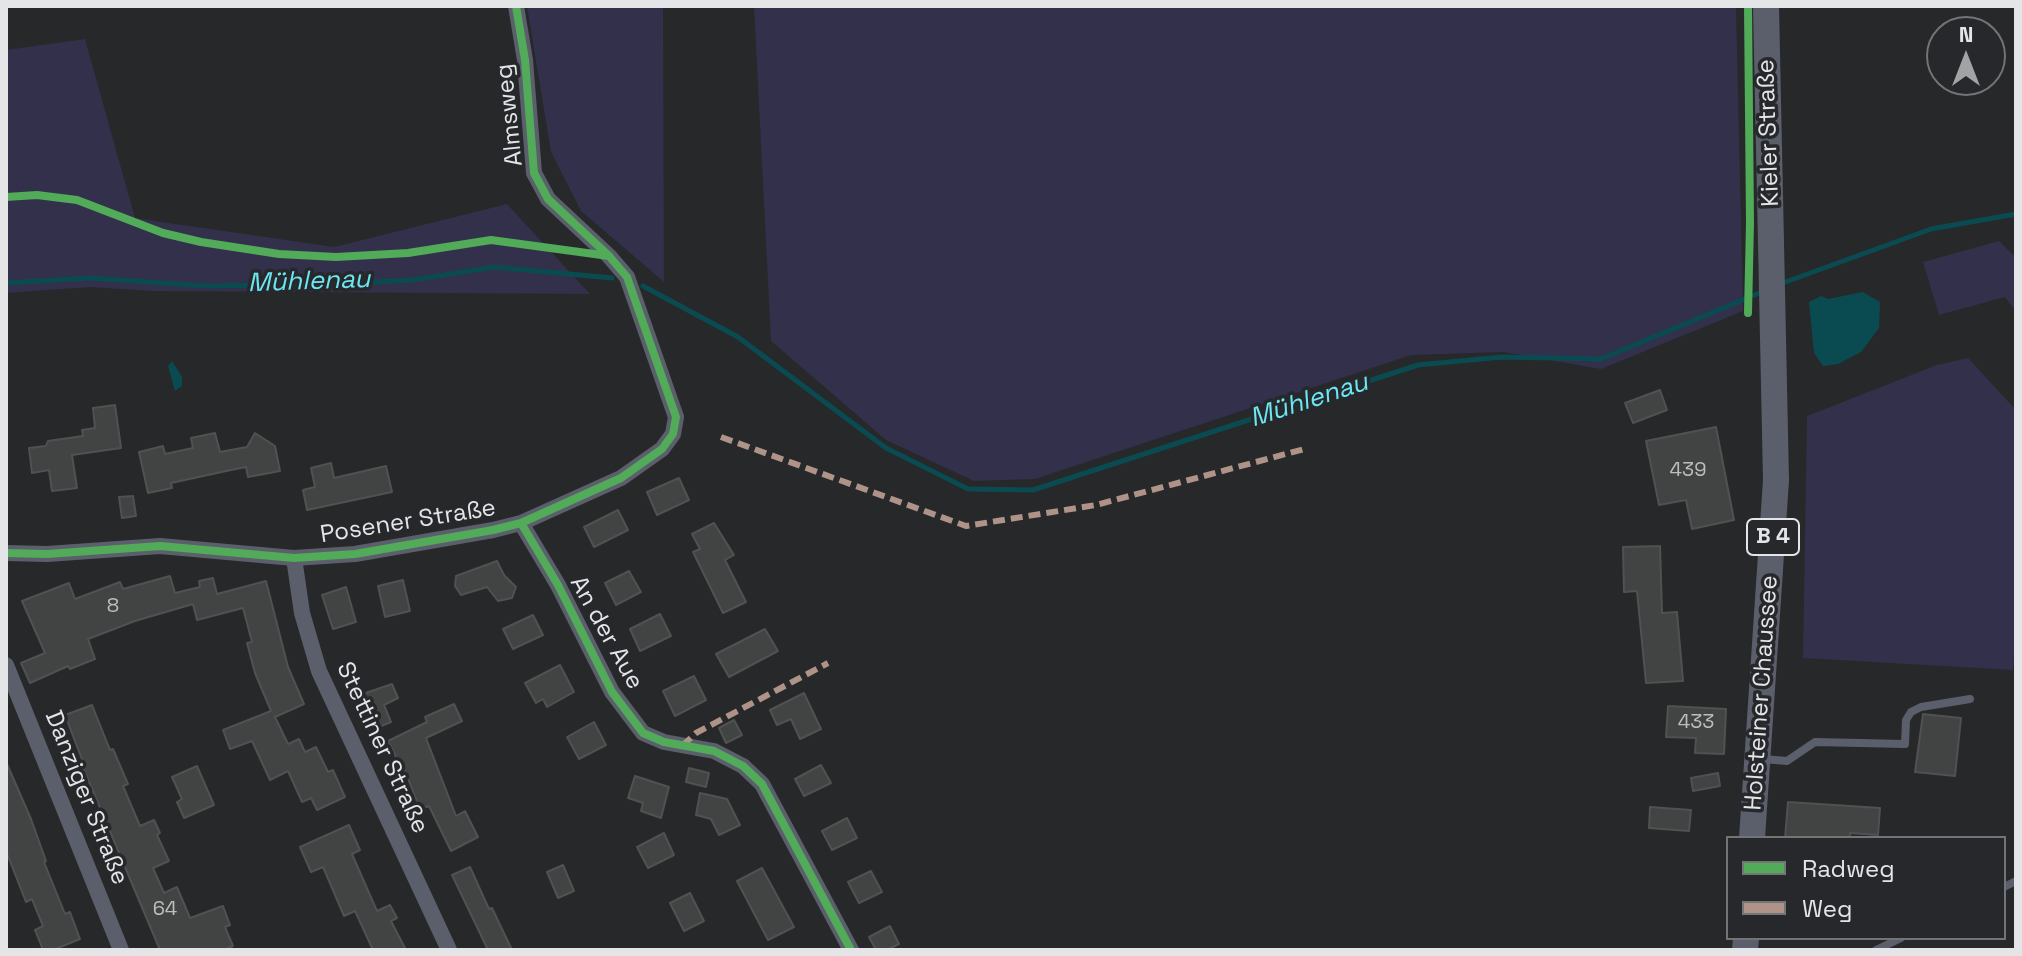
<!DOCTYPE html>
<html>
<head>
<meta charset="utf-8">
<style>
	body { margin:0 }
	#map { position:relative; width:2022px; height:956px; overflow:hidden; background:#27282a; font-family:"Space Grotesk",sans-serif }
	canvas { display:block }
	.frame { position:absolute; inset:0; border:8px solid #e4e5e7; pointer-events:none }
	.legend { position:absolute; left:1726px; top:836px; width:280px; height:104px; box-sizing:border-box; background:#26282b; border:2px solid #727476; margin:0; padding:10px 14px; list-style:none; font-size:24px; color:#e4e5e7 }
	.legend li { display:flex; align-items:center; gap:16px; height:40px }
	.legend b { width:40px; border:2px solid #727476 }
	.north { position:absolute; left:1926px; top:16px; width:80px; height:80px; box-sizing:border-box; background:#26282b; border:2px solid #727476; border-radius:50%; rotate:0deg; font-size:22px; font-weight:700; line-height:32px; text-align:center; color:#e4e5e7 }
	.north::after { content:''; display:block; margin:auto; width:28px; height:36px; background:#a2a3a5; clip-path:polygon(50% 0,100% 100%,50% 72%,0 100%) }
</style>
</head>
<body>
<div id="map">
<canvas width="2022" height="956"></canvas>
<div class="frame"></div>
<ul class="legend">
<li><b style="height:10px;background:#51ab58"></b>Radweg</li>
<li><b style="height:10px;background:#af9288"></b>Weg</li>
</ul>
<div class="north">N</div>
</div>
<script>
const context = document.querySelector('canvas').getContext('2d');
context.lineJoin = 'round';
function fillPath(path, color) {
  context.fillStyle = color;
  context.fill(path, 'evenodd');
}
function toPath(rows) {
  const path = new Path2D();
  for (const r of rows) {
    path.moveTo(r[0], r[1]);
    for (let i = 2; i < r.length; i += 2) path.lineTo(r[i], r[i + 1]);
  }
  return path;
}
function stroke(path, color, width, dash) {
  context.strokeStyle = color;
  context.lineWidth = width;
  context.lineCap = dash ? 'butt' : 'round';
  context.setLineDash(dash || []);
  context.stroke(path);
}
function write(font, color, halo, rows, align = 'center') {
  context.font = font + ' "Space Grotesk",sans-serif';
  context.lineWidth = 7;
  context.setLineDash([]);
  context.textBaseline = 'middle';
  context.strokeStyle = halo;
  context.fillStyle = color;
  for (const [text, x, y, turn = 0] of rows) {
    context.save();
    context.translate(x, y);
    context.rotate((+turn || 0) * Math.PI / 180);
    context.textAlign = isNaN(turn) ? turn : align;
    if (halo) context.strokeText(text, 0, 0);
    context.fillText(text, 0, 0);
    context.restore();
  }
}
fillPath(toPath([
	[527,6,663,6,664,282,581,211,551,152],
	[754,6,1736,6,1743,311,1601,369,1503,352,1411,355,1035,479,974,481,886,440,771,341],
	[85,39,135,218,334,247,507,204,590,294,151,291,91,287,6,293,6,50],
	[1999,241,2016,258,2016,312,2005,297,1939,315,1923,262],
	[1968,358,2016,410,2016,627,2013,670,1803,658,1807,416,1937,365]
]), '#32304a');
fillPath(toPath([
	[1863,292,1880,302,1879,328,1861,352,1838,364,1823,366,1814,353,1809,302,1821,296,1828,299],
	[172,361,182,377,182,386,175,391,168,366]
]), '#0a4b51');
stroke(toPath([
	[6,283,90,278,207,286,337,284,413,280,494,267,612,278],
	[1780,284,1931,229,2016,214],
	[643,286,738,337,886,448,968,489,1033,490,1418,365,1502,357,1601,359,1764,291]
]), '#0a4b51', 5);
const building = toPath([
	[1660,390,1667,410,1633,423,1625,403,1660,390],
	[115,405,121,448,72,455,77,488,52,491,49,470,32,473,29,448,46,446,48,441,83,436,82,430,95,428,93,408,115,405],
	[1716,427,1734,520,1692,529,1686,500,1659,505,1646,441,1716,427],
	[215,433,220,452,247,447,255,433,275,446,280,471,248,477,246,467,231,470,171,483,172,488,148,493,139,452,163,446,165,454,193,448,191,438,215,433],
	[331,463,334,478,386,466,392,492,307,510,303,490,315,487,311,468,331,463],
	[679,478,689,500,657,515,647,492,679,478],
	[133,496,136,516,122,518,119,497,133,496],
	[618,510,628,530,594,547,584,527,618,510],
	[714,523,734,555,725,560,746,602,723,613,693,552,700,549,692,534,714,523],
	[1660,546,1662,613,1677,612,1683,681,1646,683,1637,591,1624,592,1623,547,1660,546],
	[497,561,504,575,516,587,512,598,498,601,487,587,461,595,455,586,456,576,497,561],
	[629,571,641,592,616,605,605,583,629,571],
	[170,576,175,593,200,587,199,581,213,578,217,594,266,581,288,667,304,704,275,717,288,744,299,739,305,752,316,747,328,772,333,770,345,797,317,810,311,798,302,802,288,771,270,780,252,741,230,749,223,730,271,711,255,673,247,643,252,642,243,608,197,620,193,604,135,621,88,639,95,659,70,669,68,666,30,683,21,663,45,653,22,601,69,583,75,599,120,582,123,589,170,576],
	[403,580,410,611,385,617,378,586,403,580],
	[346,587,356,622,333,629,322,595,346,587],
	[660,614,671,636,640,651,630,629,660,614],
	[533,615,543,635,513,649,503,629,533,615],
	[765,629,778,651,729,677,716,654,765,629],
	[560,665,574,692,547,707,543,699,536,703,525,683,560,665],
	[694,676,706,700,675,716,663,691,694,676],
	[392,684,398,698,384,705,391,722,374,729,360,695,392,684],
	[804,693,821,729,800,739,791,719,777,725,770,710,804,693],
	[454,704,462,721,426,738,456,816,465,811,478,837,451,851,429,806,420,809,403,766,401,767,388,741,427,722,425,717,454,704],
	[92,705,110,750,113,749,128,784,123,786,140,826,154,820,160,833,157,835,169,861,153,868,164,893,177,887,190,918,223,906,230,925,225,927,233,946,224,950,160,950,81,763,83,762,65,715,92,705],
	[1668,706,1726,709,1724,754,1695,753,1696,738,1666,737,1668,706],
	[1923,714,1961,718,1955,776,1915,772,1923,714],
	[734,720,742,735,726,743,719,728,734,720],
	[594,722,606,745,579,759,567,737,594,722],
	[7,764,31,819,46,861,44,862,65,914,70,912,80,939,53,950,43,950,35,930,43,926,32,899,26,902,6,851,7,764],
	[821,765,831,783,804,796,795,779,821,765],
	[197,766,214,805,184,818,177,802,182,799,172,777,197,766],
	[689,768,709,773,706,787,686,782,689,768],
	[1718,773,1720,786,1693,791,1691,778,1718,773],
	[635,776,669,787,661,818,641,811,643,803,628,798,635,776],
	[700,793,727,799,740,825,719,835,711,819,696,815,700,793],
	[1788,802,1880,808,1878,835,1850,833,1850,838,1785,838,1788,802],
	[1650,807,1691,810,1689,831,1649,828,1650,807],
	[847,818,857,838,832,850,822,831,847,818],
	[349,825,360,850,352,854,377,911,390,905,397,918,391,921,406,950,373,950,355,911,344,916,323,867,311,872,300,847,349,825],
	[664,833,674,855,648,868,637,847,664,833],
	[563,865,574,891,558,898,547,872,563,865],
	[470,867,489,909,492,908,512,950,488,950,452,875,470,867],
	[762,868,794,927,768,940,737,881,762,868],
	[871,871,882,892,859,903,848,882,871,871],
	[690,893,704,921,684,931,670,903,690,893],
	[890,926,899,944,887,950,876,950,869,937,890,926]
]);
fillPath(building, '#424444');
stroke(building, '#505152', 2);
stroke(toPath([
	[1762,759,1787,761,1815,742,1905,744,1906,720,1911,712,1921,707,1970,699],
	[2004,887,2016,881],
	[1876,950,1901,938]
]), '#5b5f6b', 8);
stroke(toPath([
	[521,523,558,585,612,692,643,733,664,742,714,751,743,766,762,784,851,950],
	[6,553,47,554,160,546,294,558,355,554,493,530,521,523,621,478,662,449,673,434,676,417,627,277,609,256,548,199,534,173,525,60,516,6],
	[294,558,302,613,319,671,449,950],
	[6,665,121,950]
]), '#5b5f6b', 16);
stroke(toPath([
	[1752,838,1776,480,1766,6],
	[1745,950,1746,938]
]), '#5b5f6c', 26);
stroke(toPath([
	[721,437,966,526,1096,505,1308,448],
	[682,746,696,733,828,663]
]), '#af9288', 6, [12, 6]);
stroke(toPath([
	[6,197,37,195,77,200,163,233,201,242,279,254,336,257,408,253,491,240,609,256],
	[1748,313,1750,223,1748,6],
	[521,523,558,585,612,692,643,733,664,742,714,751,743,766,762,784,851,950],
	[6,553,47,554,160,546,294,558,355,554,493,530,521,523,621,478,662,449,673,434,676,417,627,277,609,256,548,199,534,173,525,60,516,6]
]), '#51ab58', 8);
write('20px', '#bcbdbe', null, [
	["439",1688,471],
	["8",113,607],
	["433",1696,723],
	["64",165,910]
]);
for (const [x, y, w] of [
	[1773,537,52]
]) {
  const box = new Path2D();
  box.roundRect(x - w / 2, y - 18, w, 36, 6);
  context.fillStyle = '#26282b';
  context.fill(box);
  stroke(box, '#e4e5e7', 2);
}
write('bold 22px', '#e4e5e7', null, [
	["B 4",1773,537]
]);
write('24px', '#e4e5e7', '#26282b', [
	["Almsweg",510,115,-96],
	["Kieler Straße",1769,133,-92],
	["Posener Straße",408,522,-9],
	["An der Aue",606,633,61],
	["Holsteiner Chaussee",1762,693,-86],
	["Stettiner Straße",382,748,65],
	["Danziger Straße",86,798,68]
]);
write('italic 26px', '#6ce6f2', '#26282b', [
	["Mühlenau",309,282,-2],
	["Mühlenau",1309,401,-18]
]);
</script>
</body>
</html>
